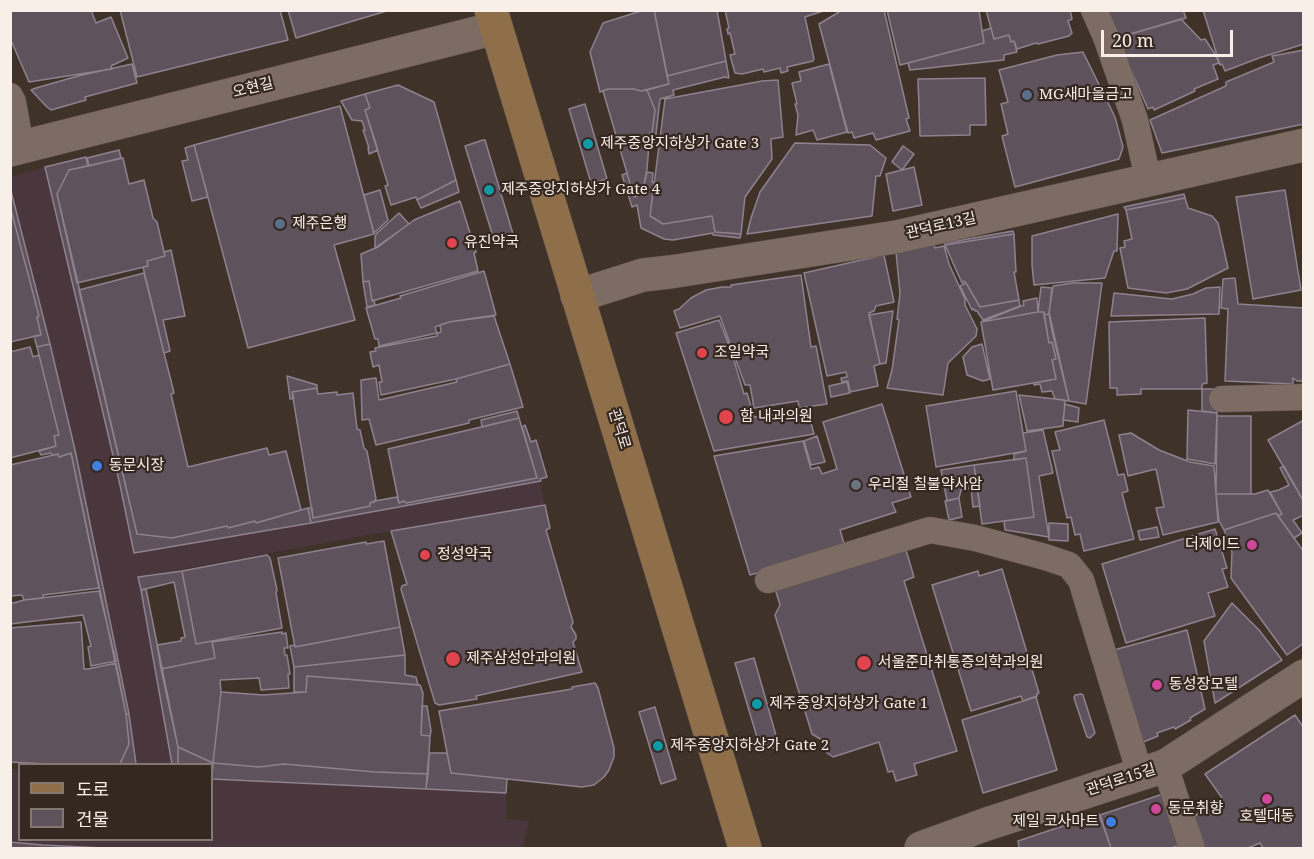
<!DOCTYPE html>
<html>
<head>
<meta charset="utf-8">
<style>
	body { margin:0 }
	#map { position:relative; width:1314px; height:859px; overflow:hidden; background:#3f3229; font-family:"Noto Serif","Noto Sans KR",serif }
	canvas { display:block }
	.frame { position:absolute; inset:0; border:12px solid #f8efe9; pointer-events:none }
	.legend { position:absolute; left:18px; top:763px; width:195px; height:78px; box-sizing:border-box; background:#352820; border:2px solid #837870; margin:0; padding:8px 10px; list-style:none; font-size:18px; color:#f8efe9 }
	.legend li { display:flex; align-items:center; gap:12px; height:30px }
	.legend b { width:30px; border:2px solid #837870 }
	.scale { position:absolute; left:1101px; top:30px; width:132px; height:27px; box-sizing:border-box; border:3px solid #f8efe9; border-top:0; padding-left:8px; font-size:18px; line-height:21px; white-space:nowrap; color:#f8efe9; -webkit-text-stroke:4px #352820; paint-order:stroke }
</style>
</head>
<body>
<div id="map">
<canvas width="1314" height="859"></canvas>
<div class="frame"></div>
<ul class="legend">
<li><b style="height:8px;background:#8f6e4a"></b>도로</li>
<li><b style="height:16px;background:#5e525d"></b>건물</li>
</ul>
<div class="scale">20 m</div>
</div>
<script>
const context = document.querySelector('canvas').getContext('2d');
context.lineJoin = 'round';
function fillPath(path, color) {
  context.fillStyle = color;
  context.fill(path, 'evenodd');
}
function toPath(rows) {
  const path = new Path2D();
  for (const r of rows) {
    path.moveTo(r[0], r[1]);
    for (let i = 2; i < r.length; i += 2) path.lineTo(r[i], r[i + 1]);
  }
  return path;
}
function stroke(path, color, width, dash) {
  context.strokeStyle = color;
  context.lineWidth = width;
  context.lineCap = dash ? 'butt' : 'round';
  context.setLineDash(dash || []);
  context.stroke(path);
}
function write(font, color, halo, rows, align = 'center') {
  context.font = font + ' "Noto Serif","Noto Sans KR",serif';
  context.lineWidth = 4.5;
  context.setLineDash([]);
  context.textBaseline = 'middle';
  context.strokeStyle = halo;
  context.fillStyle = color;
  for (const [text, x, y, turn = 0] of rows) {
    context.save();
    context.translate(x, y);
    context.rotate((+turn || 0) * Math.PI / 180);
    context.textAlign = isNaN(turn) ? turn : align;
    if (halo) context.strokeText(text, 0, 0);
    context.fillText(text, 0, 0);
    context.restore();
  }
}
fillPath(toPath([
	[45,167,120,485,134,553,311,523,540,482,545,505,385,532,139,577,172,764,136,764,129,714,75,450,11,187,10,177],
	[10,769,19,769,20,840,212,840,212,779,506,793,506,819,529,821,523,848,103,848,11,842]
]), '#4a363d');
const building = toPath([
	[10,10,91,10,96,23,111,17,128,58,111,66,112,69,29,82,10,38,10,10],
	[120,10,280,10,288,40,137,77,120,10],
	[288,10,390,10,296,38,288,10],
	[644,10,654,10,669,84,641,91,634,89,608,89,600,92,590,52,603,23,644,10],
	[654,10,717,10,726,61,667,76,654,10],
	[725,10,826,10,805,17,814,59,813,61,787,67,788,71,781,73,780,68,764,72,763,69,742,74,735,73,730,55,735,54,730,33,728,34,727,29,729,28,725,10],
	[838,10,884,10,909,118,906,119,910,131,876,140,873,133,854,138,852,132,848,133,819,24,839,12,838,10],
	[887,10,979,10,984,43,900,65,887,10],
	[986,10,1070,10,1072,19,1068,21,1072,33,1069,36,1038,44,1036,43,1017,49,1014,41,1011,42,1009,35,994,39,986,10],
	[1107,10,1183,10,1186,18,1117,38,1107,10],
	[1203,10,1302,10,1304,16,1304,44,1259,58,1225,71,1222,64,1220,65,1203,10],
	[1181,19,1201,40,1205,39,1215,54,1219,63,1213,65,1218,79,1194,89,1195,91,1154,110,1153,107,1148,109,1117,38,1181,19],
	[991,28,994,39,1009,35,1011,42,1014,41,1017,52,1004,55,1004,60,910,70,908,63,984,43,982,31,991,28],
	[1304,50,1304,124,1162,153,1150,120,1226,86,1226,82,1274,62,1272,56,1304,50],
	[1083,52,1115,117,1123,147,1119,159,1015,187,1002,136,1008,134,1001,104,1008,102,999,70,1057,55,1083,52],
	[726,61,729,78,725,77,673,90,674,95,660,99,655,143,649,144,650,133,652,133,655,110,647,90,669,84,667,76,726,61],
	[132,64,137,83,85,97,86,100,51,110,47,107,31,90,36,88,78,76,132,64],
	[829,64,847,132,817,140,813,130,796,135,798,115,795,104,797,104,792,83,801,81,799,72,829,64],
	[985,78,986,125,970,125,970,135,920,136,918,79,985,78],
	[778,80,783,137,771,139,772,159,745,197,741,234,715,232,712,216,663,224,650,216,665,99,762,81,778,80],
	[398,85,434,102,456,180,417,200,416,197,391,205,385,186,388,185,365,110,370,108,365,94,398,85],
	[608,89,634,89,641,91,647,90,655,110,652,133,650,133,647,169,642,194,634,197,603,91,608,89],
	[365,94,370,108,365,110,378,150,369,154,368,148,369,148,363,130,365,130,362,121,352,120,341,101,365,94],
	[585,104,607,179,591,183,569,109,585,104],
	[340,106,374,234,334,245,355,320,248,348,194,145,340,106],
	[483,140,485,140,513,234,494,240,465,146,483,140],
	[795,143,870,145,886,158,880,176,876,176,872,216,747,234,751,218,760,192,795,143],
	[194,145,208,197,192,201,182,161,188,160,185,148,194,145],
	[903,146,914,154,902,170,892,162,903,146],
	[119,150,121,158,89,166,87,158,119,150],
	[86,157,88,166,69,170,57,194,137,534,172,538,227,526,228,528,255,521,256,523,308,508,311,523,134,553,120,485,45,167,86,157],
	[123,158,129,184,144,180,153,218,157,222,165,256,147,261,148,266,77,283,57,194,69,170,123,158],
	[914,167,922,205,893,211,886,174,914,167],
	[647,172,653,173,652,182,654,182,650,216,663,224,712,216,715,232,741,234,740,238,713,235,713,233,673,240,664,239,641,228,637,205,632,207,622,175,627,173,634,197,642,194,647,172],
	[456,180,459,192,421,208,417,200,456,180],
	[10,187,50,344,37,347,34,336,41,335,37,317,39,316,10,206,10,187],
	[380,190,388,220,374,233,364,195,380,190],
	[1285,190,1301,290,1253,299,1236,197,1285,190],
	[1184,194,1185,198,1126,210,1124,207,1184,194],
	[1185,198,1188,208,1212,216,1218,223,1228,268,1187,289,1166,293,1128,288,1120,248,1125,247,1124,241,1132,239,1126,210,1185,198],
	[460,201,476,252,474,253,478,271,372,301,369,281,363,282,361,254,378,247,414,220,460,201],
	[10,206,39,316,37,317,41,335,10,342,10,206],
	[399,213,409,224,375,248,375,237,376,234,399,213],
	[1118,214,1117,251,1114,251,1105,278,1034,285,1032,265,1032,236,1118,214],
	[1013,231,1014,234,945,245,945,243,1013,231],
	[1014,234,1016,272,1014,272,1019,300,980,307,966,283,964,281,962,283,945,245,1014,234],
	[933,243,935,248,944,246,949,264,965,299,965,305,977,329,976,336,948,363,943,395,887,388,892,370,899,320,897,319,900,293,896,252,933,243],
	[171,250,185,316,163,320,170,351,164,353,143,267,148,266,147,261,165,256,164,252,171,250],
	[884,255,894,302,876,306,874,311,869,313,880,364,874,366,878,386,850,392,848,381,842,382,841,378,847,377,846,372,827,376,804,273,884,255],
	[484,271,496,315,449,322,435,327,437,333,379,346,378,339,375,339,366,308,401,298,400,296,484,271],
	[144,273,174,393,171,394,188,467,267,448,269,455,286,451,301,510,256,523,255,521,228,528,227,526,172,538,137,534,79,290,144,273],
	[801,275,811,347,816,346,827,404,799,408,798,401,754,408,750,385,745,385,720,316,680,328,674,311,679,309,691,298,706,290,722,287,731,287,731,285,801,275],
	[1235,278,1238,304,1304,308,1304,381,1297,381,1293,378,1293,384,1225,381,1228,309,1221,308,1223,279,1235,278],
	[369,281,372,301,374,300,375,305,367,307,363,282,369,281],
	[966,283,980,307,1019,300,1020,306,983,320,977,311,975,311,974,309,972,310,960,286,966,283],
	[1073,283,1102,283,1086,404,1069,401,1049,312,1053,286,1073,283],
	[1041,287,1052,288,1049,314,1044,315,1044,312,1038,312,1041,287],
	[1220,287,1219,314,1111,316,1114,293,1172,299,1193,294,1206,288,1220,287],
	[1037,298,1038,312,981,322,1024,305,1023,301,1037,298],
	[893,311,886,363,880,364,869,315,893,311],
	[1038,312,1044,312,1049,343,1052,342,1056,359,1052,360,1056,379,993,390,981,322,1038,312],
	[1049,314,1052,331,1069,401,1055,399,1052,391,1042,392,1040,384,1034,385,1034,383,1056,379,1052,360,1056,359,1052,342,1049,343,1044,315,1049,314],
	[494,316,510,364,456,379,381,395,379,382,382,382,379,365,373,367,370,352,376,351,375,348,437,336,437,333,441,332,440,325,449,322,494,316],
	[1205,318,1207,383,1202,384,1202,389,1141,389,1141,394,1117,395,1117,388,1110,388,1109,322,1205,318],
	[719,320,731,350,744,394,747,393,754,417,808,412,814,434,714,451,676,333,719,320],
	[50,344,75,450,129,714,126,714,71,453,59,457,58,454,52,455,51,453,41,455,39,451,56,446,54,436,59,435,37,347,50,344],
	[982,344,990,379,983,381,967,375,963,357,972,347,982,344],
	[30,347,33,357,39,355,59,435,54,436,56,446,10,458,10,352,30,347],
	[510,364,523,407,469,420,469,423,376,445,369,419,362,420,361,380,376,378,379,400,457,382,456,379,510,364],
	[287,376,317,385,317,388,292,392,294,398,290,399,287,376],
	[847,382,850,393,831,397,829,386,847,382],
	[317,388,318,394,337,392,337,395,353,393,357,429,360,430,364,448,367,451,376,499,374,502,370,503,370,506,313,518,292,392,317,388],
	[1202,389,1218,389,1217,413,1202,411,1202,389],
	[1016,391,1026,451,936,467,926,406,1016,391],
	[1019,395,1065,400,1063,426,1027,431,1019,395],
	[882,404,911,497,892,503,896,512,840,530,845,547,750,575,714,456,803,441,811,469,819,467,822,474,837,469,823,422,882,404],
	[1065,404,1079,408,1078,422,1063,420,1065,404],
	[1188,410,1217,413,1215,464,1187,459,1188,410],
	[517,411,519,418,482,427,481,420,517,411],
	[1217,416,1251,416,1251,494,1216,494,1217,416],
	[519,418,537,478,406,503,404,501,399,503,388,449,519,418],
	[1104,420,1118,475,1124,474,1128,491,1122,493,1134,539,1084,551,1080,534,1075,535,1071,517,1067,518,1052,451,1060,450,1055,432,1104,420],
	[1304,420,1304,502,1268,440,1304,420],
	[525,425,531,442,536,440,547,477,540,479,541,481,311,523,308,508,312,508,313,518,370,506,370,503,375,501,397,497,399,503,404,501,406,503,537,478,522,427,525,425],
	[1043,430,1053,473,1039,476,1049,537,1005,530,1004,521,1034,517,1026,458,1014,460,1014,454,1026,451,1023,433,1043,430],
	[1131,433,1159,450,1190,462,1214,466,1218,522,1163,535,1156,508,1164,507,1156,469,1128,476,1119,435,1131,433],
	[817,436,825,462,811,465,804,441,817,436],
	[71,453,99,588,43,595,43,598,24,600,22,595,10,596,10,465,58,454,59,457,71,453],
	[1026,458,1034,517,982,524,974,465,1026,458],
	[974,465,980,506,973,507,971,488,961,490,959,498,947,501,941,470,974,465],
	[1284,466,1304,502,1304,515,1293,520,1302,533,1294,538,1278,516,1282,514,1270,492,1279,490,1289,485,1280,468,1284,466],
	[1268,490,1282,514,1278,516,1276,513,1224,530,1219,521,1216,494,1255,494,1268,490],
	[959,498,962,517,949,520,945,501,959,498],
	[545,505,550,528,546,530,573,622,571,627,576,635,576,639,573,642,582,672,476,696,477,699,439,705,435,703,401,589,402,586,407,584,391,531,545,505],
	[1276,513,1304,552,1304,643,1287,655,1231,578,1232,552,1224,530,1276,513],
	[1049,523,1068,524,1068,541,1049,540,1049,523],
	[1157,527,1159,537,1140,540,1138,531,1157,527],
	[1215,529,1227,568,1222,569,1228,587,1208,593,1215,616,1126,643,1102,564,1215,529],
	[384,541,400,627,295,647,278,558,366,542,366,544,384,541],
	[906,550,914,577,904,581,957,751,914,764,917,775,896,781,893,771,888,772,879,742,833,757,827,753,822,740,812,734,775,615,780,605,776,592,779,587,906,550],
	[267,555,270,558,277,590,276,593,282,628,196,644,182,571,267,555],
	[1002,569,1039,693,1037,694,1037,696,1023,701,1021,696,971,711,932,585,978,571,979,576,1002,569],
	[182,571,196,644,212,641,215,658,161,669,157,645,181,641,181,638,185,637,174,582,141,590,138,577,182,571],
	[146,589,178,747,178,764,172,764,141,590,146,589],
	[99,591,116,661,91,666,88,647,91,646,83,615,10,624,10,604,24,600,99,591],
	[1232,603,1259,630,1282,660,1215,703,1204,641,1232,603],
	[81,622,84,669,88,669,116,663,126,714,129,744,120,764,48,764,10,762,10,628,81,622],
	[400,627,405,655,294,667,290,646,294,645,295,647,400,627],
	[1187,630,1205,709,1190,718,1191,720,1175,729,1174,727,1157,733,1158,736,1141,743,1114,650,1187,630],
	[282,632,282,634,286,633,288,648,284,648,285,655,287,655,290,674,288,674,289,688,261,690,259,678,220,680,221,692,213,763,178,747,161,669,215,658,212,642,282,632],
	[405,655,405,675,416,677,418,685,307,676,306,692,294,692,294,667,405,655],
	[754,658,779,746,761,751,735,663,754,658],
	[307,676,420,685,423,693,421,735,430,736,428,774,375,772,284,764,259,767,213,763,221,692,263,695,306,692,307,676],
	[595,683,598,688,614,748,614,757,609,770,604,777,594,785,582,787,451,773,439,711,572,689,572,687,595,683],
	[1081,694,1083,695,1095,733,1090,738,1087,737,1074,698,1075,695,1081,694],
	[1036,697,1057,770,983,793,962,720,1036,697],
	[422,706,427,706,431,731,430,736,421,735,422,706],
	[655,707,676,779,661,784,639,712,655,707],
	[126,714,129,714,136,764,120,764,129,744,126,714],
	[1295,715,1304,728,1304,848,1263,848,1260,843,1248,848,1199,848,1193,817,1222,798,1205,774,1295,715],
	[178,747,213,763,212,779,212,764,178,764,178,747],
	[429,753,447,753,451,773,507,779,506,793,426,789,429,753],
	[213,763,259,767,284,764,375,772,428,774,426,789,212,779,213,763],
	[1169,792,1183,844,1171,848,1111,848,1100,815,1169,792],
	[1099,814,1111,848,1019,848,1018,841,1099,814],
	[10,842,43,845,103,848,10,848,10,842]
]);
fillPath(building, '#5e525d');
stroke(building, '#8f828f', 1.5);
const lane = toPath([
	[1094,10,1106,37,1135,120,1148,179],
	[10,96,13,102,21,147],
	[1222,399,1304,397],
	[768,580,930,530,975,538,1045,557,1069,565,1081,580,1140,774],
	[1165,766,1192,848]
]);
const street = toPath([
	[10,150,496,28],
	[577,296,643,275,670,272,896,237,1304,145],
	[921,848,987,824,1165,766,1304,676]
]);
const secondary = toPath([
	[491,10,745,848]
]);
stroke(lane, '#5d514a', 27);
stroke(street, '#5d514a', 34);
stroke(secondary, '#5d514a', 34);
stroke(lane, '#7c6c63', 26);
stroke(street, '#7c6c63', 33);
stroke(secondary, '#8f6e4a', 33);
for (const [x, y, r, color] of [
	[1027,95,6,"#5c6f8a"],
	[588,144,6,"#0f9aa8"],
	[489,190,6,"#0f9aa8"],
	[280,224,6,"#5c6f8a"],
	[452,243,6,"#e0444e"],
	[702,353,6,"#e0444e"],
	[726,417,8,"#e0444e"],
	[97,466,6,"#3f7fe0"],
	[856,485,6,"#6b7280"],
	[1252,545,6,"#d1479c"],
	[425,555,6,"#e0444e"],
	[453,659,8,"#e0444e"],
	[864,663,8,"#e0444e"],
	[1157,685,6,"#d1479c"],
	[757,704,6,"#0f9aa8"],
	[658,746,6,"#0f9aa8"],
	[1267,799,6,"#d1479c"],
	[1156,809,6,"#d1479c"],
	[1111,822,6,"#3f7fe0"]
]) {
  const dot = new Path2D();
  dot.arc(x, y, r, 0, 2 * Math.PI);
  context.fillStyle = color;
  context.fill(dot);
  stroke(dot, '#352820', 2);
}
write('15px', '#f8efe9', '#352820', [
	["오현길",253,88,-14],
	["관덕로13길",941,226,-13],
	["관덕로",619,429,73],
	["관덕로15길",1121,780,-18]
]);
write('15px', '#f8efe9', '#352820', [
	["MG새마을금고",1039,95],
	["제주중앙지하상가 Gate 3",600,144],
	["제주중앙지하상가 Gate 4",501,190],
	["제주은행",292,224],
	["유진약국",464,243],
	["조일약국",714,353],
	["함 내과의원",740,417],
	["동문시장",109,466],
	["우리절 칠불약사암",868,485],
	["더제이드",1240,545,"right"],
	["정성약국",437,555],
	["제주삼성안과의원",466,659],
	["서울준마취통증의학과의원",878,663],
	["동성장모텔",1169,685],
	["제주중앙지하상가 Gate 1",769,704],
	["제주중앙지하상가 Gate 2",670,746],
	["동문취향",1168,809],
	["호텔대동",1267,817,"center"],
	["제일 코사마트",1099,822,"right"]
], 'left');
</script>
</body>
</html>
